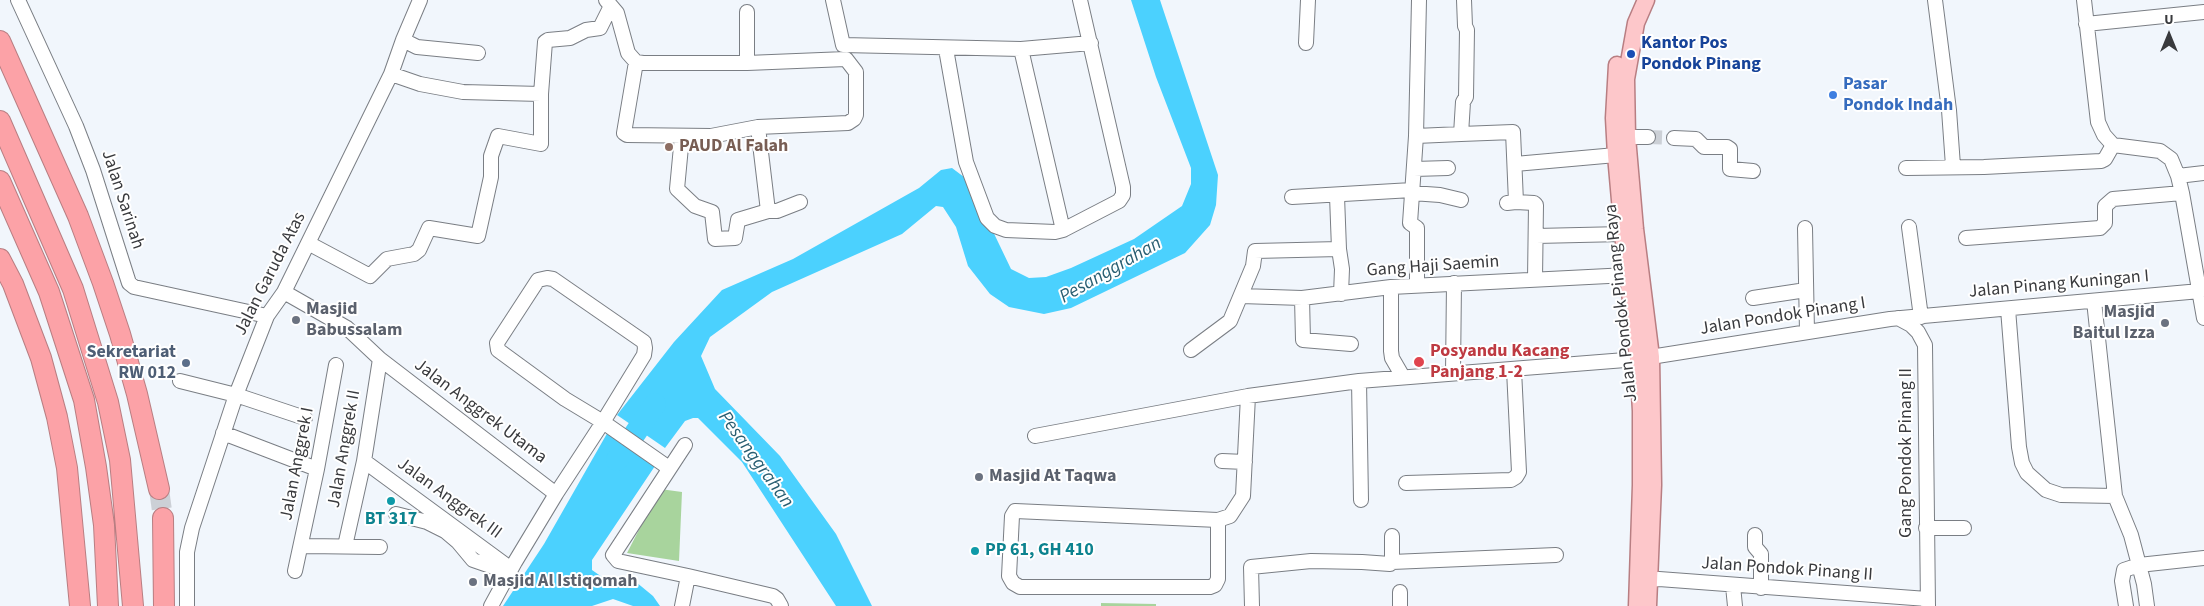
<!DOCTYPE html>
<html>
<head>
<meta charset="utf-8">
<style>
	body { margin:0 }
	#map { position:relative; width:2204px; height:606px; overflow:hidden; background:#f1f6fc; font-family:"Source Sans 3",sans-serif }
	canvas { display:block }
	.north { position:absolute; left:2144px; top:10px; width:50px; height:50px; -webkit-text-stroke:4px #fff; paint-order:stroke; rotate:0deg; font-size:14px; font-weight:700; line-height:20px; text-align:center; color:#393a3d }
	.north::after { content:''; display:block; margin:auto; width:18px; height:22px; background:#393a3d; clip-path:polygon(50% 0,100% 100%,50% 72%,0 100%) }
</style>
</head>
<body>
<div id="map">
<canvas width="2204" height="606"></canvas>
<div class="north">U</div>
</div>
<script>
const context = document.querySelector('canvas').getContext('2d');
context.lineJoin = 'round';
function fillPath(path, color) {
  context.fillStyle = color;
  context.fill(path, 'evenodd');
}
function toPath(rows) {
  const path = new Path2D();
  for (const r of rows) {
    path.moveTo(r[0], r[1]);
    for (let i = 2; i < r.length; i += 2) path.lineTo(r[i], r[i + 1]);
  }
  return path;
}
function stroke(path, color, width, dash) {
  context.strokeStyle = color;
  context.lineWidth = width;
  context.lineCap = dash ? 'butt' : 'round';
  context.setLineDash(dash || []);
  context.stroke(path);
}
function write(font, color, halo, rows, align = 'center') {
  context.font = font + ' "Source Sans 3",sans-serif';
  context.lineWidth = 4;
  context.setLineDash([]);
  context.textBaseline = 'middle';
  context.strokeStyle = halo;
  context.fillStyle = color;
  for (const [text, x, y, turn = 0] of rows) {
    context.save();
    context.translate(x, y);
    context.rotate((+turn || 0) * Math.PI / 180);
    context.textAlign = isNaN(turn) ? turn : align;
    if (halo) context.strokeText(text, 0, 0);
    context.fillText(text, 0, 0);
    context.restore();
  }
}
fillPath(toPath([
	[660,489,682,492,679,561,627,553],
	[1101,603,1156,604,1156,606,1101,606]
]), '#a8d49d');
fillPath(toPath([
	[1131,0,1160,0,1218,175,1216,205,1210,225,1185,253,1071,308,1044,314,1009,307,990,294,968,266,956,227,943,207,936,206,902,234,772,292,710,337,701,356,715,389,780,456,836,534,872,606,836,606,742,462,698,418,693,418,685,421,665,448,617,415,674,342,722,290,793,259,919,188,941,170,952,168,964,177,975,194,1011,269,1029,278,1046,277,1071,268,1134,239,1182,206,1191,184,1191,168,1156,77],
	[609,430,657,463,592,560,592,570,602,577,636,582,653,596,660,606,633,606,613,599,592,606,503,606,544,544]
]), '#4bd1fe');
stroke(toPath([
	[617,460,655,404]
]), '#4bd1fe', 22);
stroke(toPath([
	[1648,137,1674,138]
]), '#ccd0d6', 14, [14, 7]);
stroke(toPath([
	[159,489,163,518]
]), '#ccd0d6', 20, [20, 10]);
const minor = toPath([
	[18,0,76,126,93,170,129,283,134,287,267,316],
	[606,0,617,13,628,53,636,62,643,63,747,63,846,59,856,72,856,115,854,119,848,123,758,127,711,136,627,135,624,133,636,62],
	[833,0,843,45,1021,49,1091,43],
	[1935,0,1949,110,1953,166],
	[2084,0,2098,122,2104,135,2113,145,2160,151,2171,159,2178,176,2182,193,2204,318],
	[747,12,747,63],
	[2086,24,2204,12],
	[403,40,417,47,478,53],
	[1306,43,1308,0],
	[946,49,966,162,987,218,995,226,1006,230,1055,232,1063,230,1119,201,1123,195,1123,187,1080,0],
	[1021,49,1063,230],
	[391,74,420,84,463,92,541,94],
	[758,127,768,211,777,211,800,202],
	[1461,134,1513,132,1516,202,1507,203],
	[682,136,677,189,695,206,712,212,715,239,735,238,738,220,768,211],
	[1416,136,1461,134,1463,102,1466,97,1467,30,1465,26,1464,0],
	[1627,137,1648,137],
	[1674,138,1696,139,1704,147,1727,147,1730,149,1730,169,1753,171],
	[1515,164,1616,155],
	[1906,168,1984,167,2101,161,2105,159,2113,145],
	[1414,169,1448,168],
	[2178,176,2204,173],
	[1412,193,1440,195,1461,200],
	[1337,196,1339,249,1342,269,1341,294],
	[1292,197,1412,190],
	[1516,202,1534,203,1536,205,1535,279],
	[1909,227,1921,317],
	[1805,228,1807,332],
	[1536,236,1623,234],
	[1966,238,2100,228,2105,223,2105,206,2113,199,2182,193],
	[308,243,370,276,387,259,414,254,419,250,429,228,478,236,491,177,491,156,498,136,541,144,541,94,545,42,548,40,570,38,586,30,600,28,611,6],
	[1417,285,1417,228,1410,223,1416,136,1419,0],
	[1391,287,1391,351,1392,358,1403,377],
	[284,292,347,328,380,359,556,494],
	[1241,296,1302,298,1391,287,1628,275],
	[1302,298,1303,340,1351,344],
	[1753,298,1806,290],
	[2094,301,2115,496,2131,535,2144,584,2147,606],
	[2008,309,2019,447,2022,463,2027,473,2046,490,2061,495,2115,496],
	[1898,318,1911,325,1918,332,1925,345,1928,606],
	[1191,350,1230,321,1253,266,1255,251,1339,249],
	[1453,373,1454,283],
	[180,381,236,395,305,418],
	[1359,381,1361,500],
	[223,433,317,469],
	[1035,436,1248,396,1359,381,1638,359,1890,319,2200,291],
	[364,461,511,569],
	[1222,461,1245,462],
	[1406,483,1511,480,1516,477,1519,472,1514,370],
	[396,514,427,522,445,531,458,542,473,560,499,569,508,576],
	[1218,520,1218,579,1215,585,1210,587,1020,587,1013,583,1009,576,1012,516,1015,511,1218,520,1230,516,1243,496,1248,396],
	[1926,528,1964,528],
	[1755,535,1755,547,1761,554,1761,588],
	[306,546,380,547],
	[345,546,364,461,380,359],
	[1392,562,1556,555],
	[295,571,317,469,336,365],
	[688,576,773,596,777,599,781,606],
	[1638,580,1659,579,1927,599],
	[1733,586,1735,606],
	[187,606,187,552,192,528,236,395,267,316,284,292,391,74,403,40,420,0],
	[491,606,515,562,556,494,603,422,644,355,645,348,644,342,553,279,547,278,538,280,497,343,498,350,565,399,603,422,669,468],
	[682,606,688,576,618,561,613,555,685,445],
	[1252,606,1251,567,1311,561,1362,562,1390,564,1392,562,1392,536],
	[1400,606,1400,592],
	[2126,606,2122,581,2124,570,2139,565,2204,558]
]);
const major = toPath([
	[1646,0,1636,23,1626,79,1627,137,1635,229,1651,357,1653,485,1648,606],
	[1617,65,1614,118,1616,155,1623,234,1638,359,1641,411,1641,485,1637,606]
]);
const highway = toPath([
	[0,41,78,216,103,283,120,334,137,394,159,489],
	[0,121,73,289,108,402,120,460,133,606],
	[0,181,49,292,84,400,96,467,104,525,108,606],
	[0,259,13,284,41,358,57,417,67,468,80,606],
	[163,518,164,606]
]);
stroke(minor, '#7a7e84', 16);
stroke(major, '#b87e82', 19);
stroke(highway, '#b87e82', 22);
stroke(minor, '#fff', 14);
stroke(major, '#fdc7ca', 16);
stroke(highway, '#fca2a7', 20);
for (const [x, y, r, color] of [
	[1631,54,5,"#1a4fb4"],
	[1833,95,5,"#3f7fe0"],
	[669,147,5,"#8d6e63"],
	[296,320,5,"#6b7280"],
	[2165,323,5,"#6b7280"],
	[1419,362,6,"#e0444e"],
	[186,363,5,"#5c6f8a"],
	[979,477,5,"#6b7280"],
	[391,501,5,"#0f9aa8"],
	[975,551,5,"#0f9aa8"],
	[473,582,5,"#6b7280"]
]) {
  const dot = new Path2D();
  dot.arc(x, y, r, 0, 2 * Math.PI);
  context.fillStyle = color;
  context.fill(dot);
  stroke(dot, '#fff', 2);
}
write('bold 18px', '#164399', '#fff', [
	["Kantor Pos",1641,44],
	["Pondok Pinang",1641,65]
], 'left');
write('bold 18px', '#366cbe', '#fff', [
	["Pasar",1843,85],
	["Pondok Indah",1843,106]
], 'left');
write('bold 18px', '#785e54', '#fff', [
	["PAUD Al Falah",679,147]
], 'left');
write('18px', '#393a3d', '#fff', [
	["Jalan Sarinah",122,200,72],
	["Gang Haji Saemin",1433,267,-4],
	["Jalan Garuda Atas",271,274,-63],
	["Jalan Pinang Kuningan I",2059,285,-5],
	["Jalan Pondok Pinang Raya",1622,303,-96],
	["Jalan Pondok Pinang I",1783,317,-9],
	["Jalan Anggrek Utama",480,412,37],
	["Jalan Anggrek II",345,449,-80],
	["Gang Pondok Pinang II",1907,453,-90],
	["Jalan Anggrek I",298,464,-79],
	["Jalan Anggrek III",449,499,36],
	["Jalan Pondok Pinang II",1787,570,4]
]);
write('bold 18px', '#5b616d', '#fff', [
	["Masjid",306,310],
	["Babussalam",306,331],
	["Masjid",2155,313,"right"],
	["Baitul Izza",2155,334,"right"],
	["Masjid At Taqwa",989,477],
	["Masjid Al Istiqomah",483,582]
], 'left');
write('bold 18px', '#be3a42', '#fff', [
	["Posyandu Kacang",1430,352],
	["Panjang 1-2",1430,373]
], 'left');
write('bold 18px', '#4e5e75', '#fff', [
	["Sekretariat",176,353],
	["RW 012",176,374]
], 'right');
write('bold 18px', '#0d838f', '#fff', [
	["BT 317",391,520],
	["PP 61, GH 410",985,551,"left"]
]);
write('italic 19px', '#2a5f72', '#fff', [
	["Pesanggrahan",1111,271,-30],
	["Pesanggrahan",755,460,54]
]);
</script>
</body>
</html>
